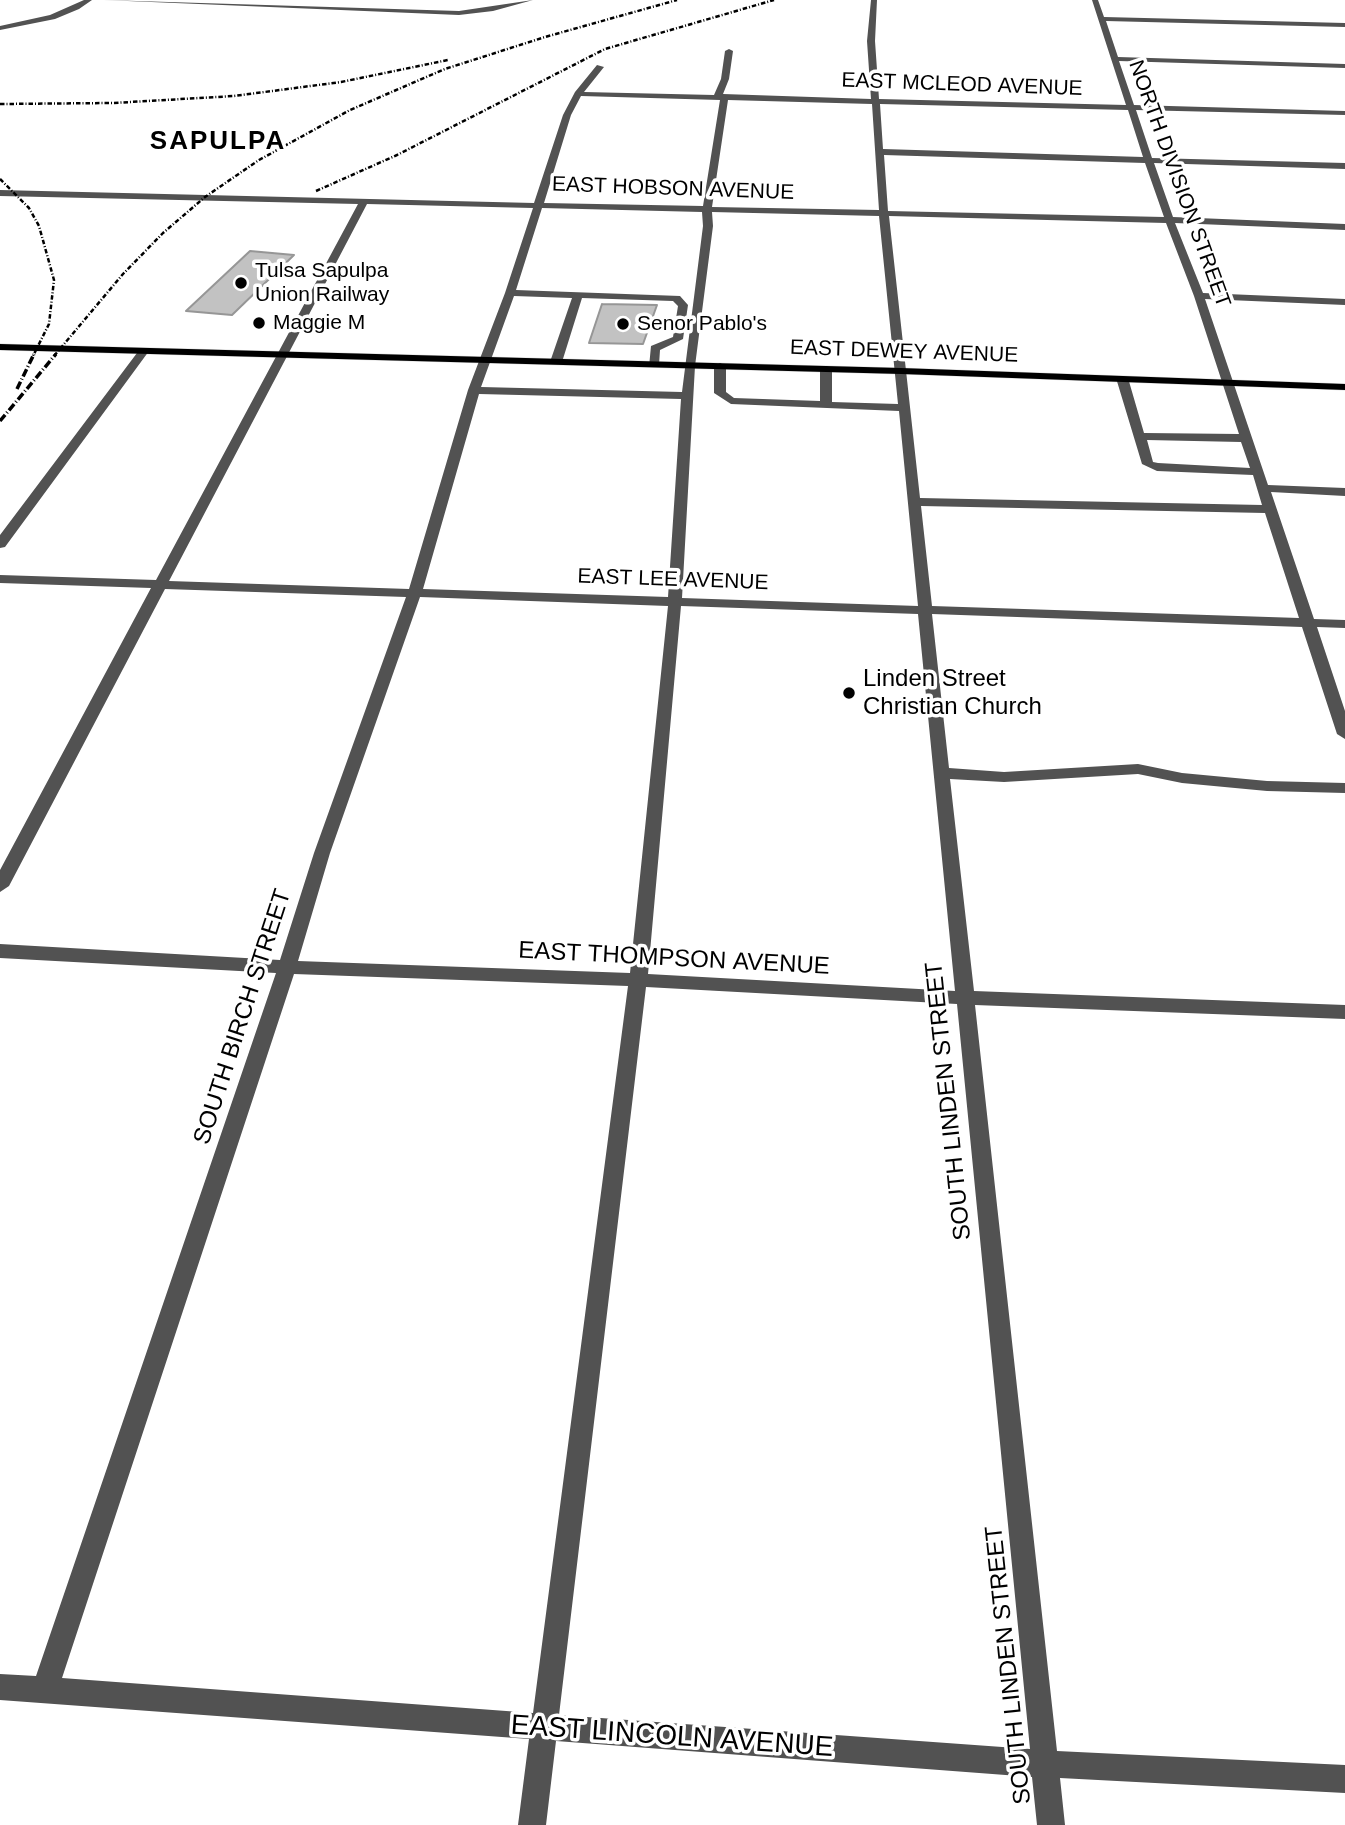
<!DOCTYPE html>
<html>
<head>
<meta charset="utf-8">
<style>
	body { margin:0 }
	canvas { display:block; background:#fff }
</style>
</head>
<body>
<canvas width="1345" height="1825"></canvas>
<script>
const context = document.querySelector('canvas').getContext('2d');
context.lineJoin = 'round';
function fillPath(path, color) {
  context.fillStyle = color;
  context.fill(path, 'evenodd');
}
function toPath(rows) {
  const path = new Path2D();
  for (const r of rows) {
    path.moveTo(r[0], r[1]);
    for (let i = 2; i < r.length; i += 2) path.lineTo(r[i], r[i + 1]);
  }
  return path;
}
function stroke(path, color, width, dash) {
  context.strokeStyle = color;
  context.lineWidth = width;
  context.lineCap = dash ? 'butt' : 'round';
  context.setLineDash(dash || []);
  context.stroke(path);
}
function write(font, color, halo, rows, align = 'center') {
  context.font = font + ' Helvetica,sans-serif';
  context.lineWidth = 7;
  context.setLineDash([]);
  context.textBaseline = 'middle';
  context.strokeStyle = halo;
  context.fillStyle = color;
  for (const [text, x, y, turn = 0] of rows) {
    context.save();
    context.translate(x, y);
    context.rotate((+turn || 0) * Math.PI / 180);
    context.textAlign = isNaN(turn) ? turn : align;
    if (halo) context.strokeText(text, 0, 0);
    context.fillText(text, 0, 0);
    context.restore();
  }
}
const building = toPath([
	[250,251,294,255,232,315,186,311,250,251],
	[602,304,657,305,643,344,589,343,602,304]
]);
fillPath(building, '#c2c2c2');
stroke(building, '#969696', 2);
const major = toPath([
	[0,344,901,368,1345,384,1345,390,901,374,0,350,0,344]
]);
stroke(major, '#dbdbdb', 1);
fillPath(toPath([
	[84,0,92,0,79,9,55,19,0,30,0,26,50,15,84,0],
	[104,0,459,11,533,0,493,11,459,15,104,0],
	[871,0,877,0,875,41,879,99,1126,105,1092,0,1098,0,1104,17,1345,23,1345,27,1106,21,1118,57,1345,64,1345,68,1119,61,1134,105,1345,111,1345,115,1136,110,1152,158,1345,163,1345,169,1154,163,1173,217,1345,224,1345,230,1175,223,1203,293,1345,299,1345,305,1205,299,1268,485,1345,488,1345,496,1271,492,1314,619,1345,620,1345,628,1317,627,1345,711,1345,739,1337,734,1302,627,932,614,949,768,1004,772,1138,764,1182,773,1267,781,1345,783,1345,793,1267,791,1182,783,1138,774,1004,782,950,779,974,991,1345,1005,1345,1019,975,1005,1057,1751,1345,1765,1345,1793,1060,1778,1065,1825,1037,1825,1032,1777,556,1741,546,1825,518,1825,529,1739,0,1700,0,1674,36,1676,276,973,0,958,0,944,280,960,314,853,406,597,165,589,9,886,0,892,0,870,151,588,0,583,0,575,156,580,358,204,0,196,0,190,534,203,563,115,575,92,597,65,604,67,584,92,714,95,721,79,725,51,729,49,733,51,729,79,723,94,871,99,867,41,871,0],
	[581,96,720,100,703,206,544,203,571,115,581,96],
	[728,100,872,104,879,210,712,207,728,100],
	[880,104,1128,110,1143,157,883,149,880,104],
	[884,155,1145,163,1164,217,888,211,884,155],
	[367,204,533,208,505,293,468,390,409,589,169,581,367,204],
	[542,208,702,212,703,226,682,392,481,387,514,296,572,298,550,362,552,364,562,362,582,298,673,301,678,306,673,337,651,346,649,367,659,365,660,350,683,339,688,305,680,296,516,290,542,208],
	[712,212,879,216,898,404,832,402,832,369,826,366,820,369,820,401,734,398,726,392,726,366,720,363,714,366,714,393,731,404,899,411,918,606,682,598,695,366,713,226,712,212],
	[889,216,1166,223,1194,296,1239,434,1144,433,1128,378,1118,376,1116,378,1142,464,1157,471,1253,475,1262,505,920,498,889,216],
	[479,394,681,399,668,597,423,589,479,394],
	[1147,440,1241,442,1250,468,1158,463,1153,462,1147,440],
	[921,506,1265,513,1299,618,932,606,921,506],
	[420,597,668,606,630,973,298,961,330,853,420,597],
	[681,606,918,614,955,991,648,974,681,606],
	[294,974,628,986,533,1713,62,1678,294,974],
	[646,987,957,1004,1030,1749,559,1715,646,987],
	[140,349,149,351,5,547,0,548,0,535,140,349]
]), '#525252');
fillPath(major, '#000');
stroke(toPath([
	[0,104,113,103,234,96,341,82,448,60],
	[0,179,29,208,39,226,54,280,49,324,33,356],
	[316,191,397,155,605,49,774,0],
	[54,356,123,274,163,233,205,197,259,160,350,110,445,69,545,37,677,0]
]), '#000', 2.5, [4.5, 2, 1, 2]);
stroke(toPath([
	[17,389,34,354],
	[0,421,56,354]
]), '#000', 3.5, [8, 2.5, 1, 2.5]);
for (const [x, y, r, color] of [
	[241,283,7,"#000"],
	[259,323,7,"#000"],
	[623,324,7,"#000"],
	[849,693,7,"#000"]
]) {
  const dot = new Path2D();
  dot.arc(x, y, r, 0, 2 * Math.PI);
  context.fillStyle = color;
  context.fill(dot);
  stroke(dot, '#fff', 2.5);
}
write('21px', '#000', '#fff', [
	["EAST MCLEOD AVENUE",962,85,2],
	["NORTH DIVISION STREET",1179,184,70],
	["EAST HOBSON AVENUE",673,189,2],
	["EAST DEWEY AVENUE",904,352,2],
	["EAST LEE AVENUE",673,580,2]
]);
write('21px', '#000', '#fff', [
	["Tulsa Sapulpa",255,271],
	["Union Railway",255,295],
	["Maggie M",273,323],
	["Senor Pablo's",637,324]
], 'left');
write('24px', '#000', '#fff', [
	["Linden Street",863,679],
	["Christian Church",863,707]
], 'left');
write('24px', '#000', '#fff', [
	["EAST THOMPSON AVENUE",674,959,3],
	["SOUTH BIRCH STREET",243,1017,-72],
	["SOUTH LINDEN STREET",949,1101,-96],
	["SOUTH LINDEN STREET",1009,1665,-96]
]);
context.letterSpacing = '2px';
write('bold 26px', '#000', '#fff', [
	["SAPULPA",218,142]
]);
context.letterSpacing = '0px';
write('28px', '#000', '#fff', [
	["EAST LINCOLN AVENUE",672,1737,4]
]);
</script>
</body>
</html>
